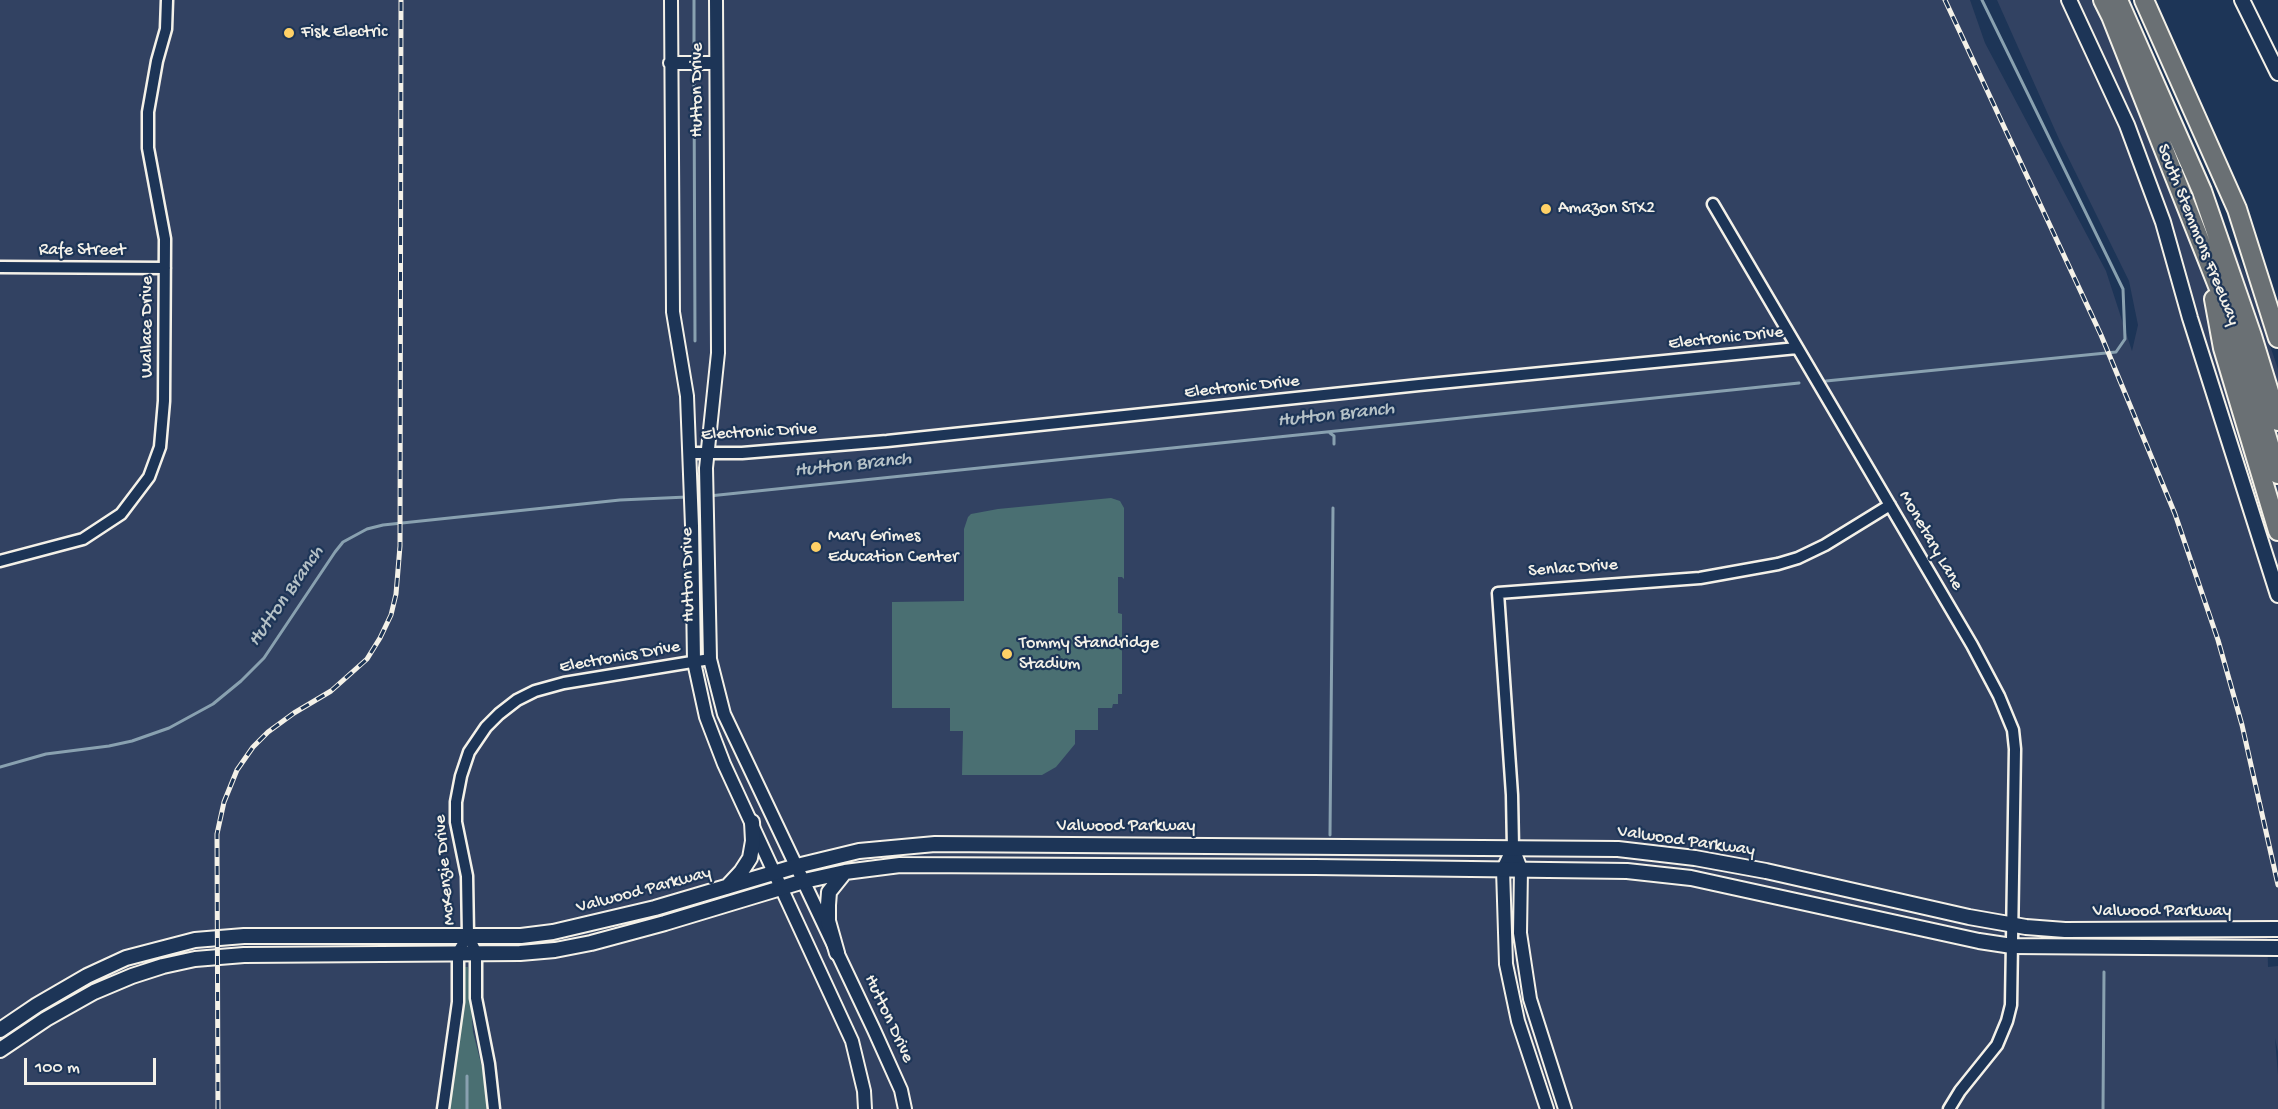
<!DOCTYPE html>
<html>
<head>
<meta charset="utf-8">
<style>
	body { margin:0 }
	#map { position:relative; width:2278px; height:1109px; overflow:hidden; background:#1d3557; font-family:"Gochi Hand",sans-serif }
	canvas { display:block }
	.scale { position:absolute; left:24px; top:1058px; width:132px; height:27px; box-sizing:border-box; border:3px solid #f4f1e8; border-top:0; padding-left:8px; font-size:18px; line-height:21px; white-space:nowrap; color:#f4f1e8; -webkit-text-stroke:4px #1d3557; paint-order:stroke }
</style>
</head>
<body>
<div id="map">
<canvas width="2278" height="1109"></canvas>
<div class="scale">100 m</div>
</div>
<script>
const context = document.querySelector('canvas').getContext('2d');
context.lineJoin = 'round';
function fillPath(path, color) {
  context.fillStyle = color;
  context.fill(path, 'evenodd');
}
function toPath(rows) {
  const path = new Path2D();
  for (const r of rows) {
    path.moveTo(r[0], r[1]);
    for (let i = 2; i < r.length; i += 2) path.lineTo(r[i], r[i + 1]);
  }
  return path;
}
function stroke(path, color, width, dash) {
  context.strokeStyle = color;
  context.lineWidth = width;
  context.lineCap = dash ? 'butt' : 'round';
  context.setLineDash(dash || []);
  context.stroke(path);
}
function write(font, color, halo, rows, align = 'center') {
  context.font = font + ' "Gochi Hand",sans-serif';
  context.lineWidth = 4.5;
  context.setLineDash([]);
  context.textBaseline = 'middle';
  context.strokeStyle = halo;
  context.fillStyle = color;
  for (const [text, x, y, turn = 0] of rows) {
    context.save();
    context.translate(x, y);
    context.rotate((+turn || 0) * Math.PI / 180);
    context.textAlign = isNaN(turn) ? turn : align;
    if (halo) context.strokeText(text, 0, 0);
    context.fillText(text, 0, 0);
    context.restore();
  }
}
fillPath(toPath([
	[0,0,1970,0,1985,43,2106,271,2132,351,2138,325,2129,281,2059,139,1997,0,2119,0,2162,83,2246,275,2278,369,2278,923,2267,924,2268,967,2278,966,2278,1052,2275,1038,2278,1075,2278,1109,0,1109]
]), '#324262');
fillPath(toPath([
	[1111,498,1120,501,1124,508,1124,579,1122,577,1118,577,1118,613,1122,614,1122,694,1118,694,1118,704,1113,704,1112,708,1098,708,1098,730,1075,730,1075,744,1056,767,1042,775,962,775,963,731,950,731,950,708,892,708,892,602,964,601,964,529,968,517,971,514,998,509],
	[465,967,468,967,473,1032,485,1079,488,1109,450,1109,450,1089,461,1028]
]), '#4a6f72');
stroke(toPath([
	[694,0,694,53],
	[694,80,695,341],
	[1826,381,2116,352,2125,339,2123,289,1982,0],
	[1330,433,1334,436,1334,444],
	[698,476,698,496],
	[709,496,1799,383],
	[0,767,46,754,109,746,132,741,169,728,213,704,241,681,264,658,335,552,343,542,367,529,383,525,620,500,687,497],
	[1330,835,1333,508],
	[467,1076,467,1109],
	[2103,1109,2104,972]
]), '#89a1b0', 3);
const minor = toPath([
	[1713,204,1972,645,1999,696,2013,730,2015,749,2011,1005,2007,1021,1997,1045,1960,1091,1949,1109],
	[0,267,165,268],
	[690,453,742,453,887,441,1419,385,1797,348],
	[0,561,83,539,121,514,149,477,160,447,164,401,165,239,148,148,148,112,157,61,166,29,167,0],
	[1513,848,1512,795,1498,593,1700,578,1778,564,1798,558,1825,545,1890,505],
	[443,1109,458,1002,458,952,468,935],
	[494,1109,489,1064,476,998,476,952,468,935,467,876,456,822,456,802,461,776,469,752,486,727,499,714,517,700,535,691,564,683,710,659]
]);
const tertiary = toPath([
	[671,0,673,312,687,396,692,526,694,662,706,717,724,764,852,1041,864,1091,865,1109],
	[716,0,718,353,706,468,710,659,724,714,874,1030,901,1090,905,1109],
	[670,63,715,63],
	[1513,848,1503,869,1506,964,1518,1021,1547,1109],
	[1513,848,1521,869,1520,933,1530,999,1565,1109]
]);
const secondary = toPath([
	[2069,0,2127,125,2163,222,2190,318,2278,595],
	[2242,0,2278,73],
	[727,887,741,872,750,858,753,841,752,822],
	[837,953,828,921,828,905,829,892,845,872],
	[0,1030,37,1005,87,976,126,958,195,940,244,936,521,936,553,932,655,908,797,866,859,851,935,844,1618,849,1695,858,1766,871,1969,917,2026,927,2065,930,2278,929],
	[0,1050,46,1019,94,992,132,976,163,966,195,959,244,955,520,953,555,950,591,943,665,923,804,881,845,872,900,865,1315,867,1627,871,1691,878,1979,941,2012,946,2278,948]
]);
const motorway = toPath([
	[2103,0,2111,16,2233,324,2278,474],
	[2118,0,2202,191,2252,336,2278,421],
	[2144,0,2237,209,2278,338],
	[2214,299,2223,348,2278,531]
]);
stroke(minor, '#f4f1e8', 15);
stroke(tertiary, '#f4f1e8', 16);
stroke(secondary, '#f4f1e8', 18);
stroke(motorway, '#f4f1e8', 22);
stroke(minor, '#1d3557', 10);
stroke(tertiary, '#1d3557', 12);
stroke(secondary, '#1d3557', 14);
stroke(motorway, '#6a7074', 18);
const rail = toPath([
	[1945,0,2101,335,2175,514,2218,640,2242,725,2278,885],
	[218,1109,217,834,224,802,237,770,253,747,268,732,294,713,331,691,367,659,380,638,391,615,396,594,400,546,401,0]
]);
stroke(rail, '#f4f1e8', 5);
stroke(rail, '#1d3557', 3, [9]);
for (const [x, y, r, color] of [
	[289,33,6,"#ffd166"],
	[1546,209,6,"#ffd166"],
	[816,547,6,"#ffd166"],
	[1007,654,6,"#ffd166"]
]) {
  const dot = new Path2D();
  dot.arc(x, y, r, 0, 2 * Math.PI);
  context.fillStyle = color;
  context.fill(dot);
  stroke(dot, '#1d3557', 2);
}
write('18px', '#f4f1e8', '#1d3557', [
	["Fisk Electric",301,33],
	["Amazon STX2",1558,209],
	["Mary Grimes",828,537],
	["Education Center",828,558],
	["Tommy Standridge",1019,644],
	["Stadium",1019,665]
], 'left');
write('18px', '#f4f1e8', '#1d3557', [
	["Hutton Drive",698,90,-90],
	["South Stemmons Freeway",2197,235,68],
	["Rafe Street",82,251],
	["Wallace Drive",148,327,-90],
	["Electronic Drive",1726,339,-6],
	["Electronic Drive",1242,388,-6],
	["Electronic Drive",759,433,-3],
	["Monetary Lane",1930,541,60],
	["Senlac Drive",1573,569,-4],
	["Hutton Drive",689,575,-91],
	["Electronics Drive",620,658,-10],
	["Valwood Parkway",1126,827],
	["Valwood Parkway",1686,842,8],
	["McKenzie Drive",446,870,-95],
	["Valwood Parkway",644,891,-15],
	["Valwood Parkway",2162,912],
	["Hutton Drive",888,1019,65]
]);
write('italic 20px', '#b6c2c7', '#1d3557', [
	["Hutton Branch",1336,416,-6],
	["Hutton Branch",853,466,-6],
	["Hutton Branch",287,597,-55]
]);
</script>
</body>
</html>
